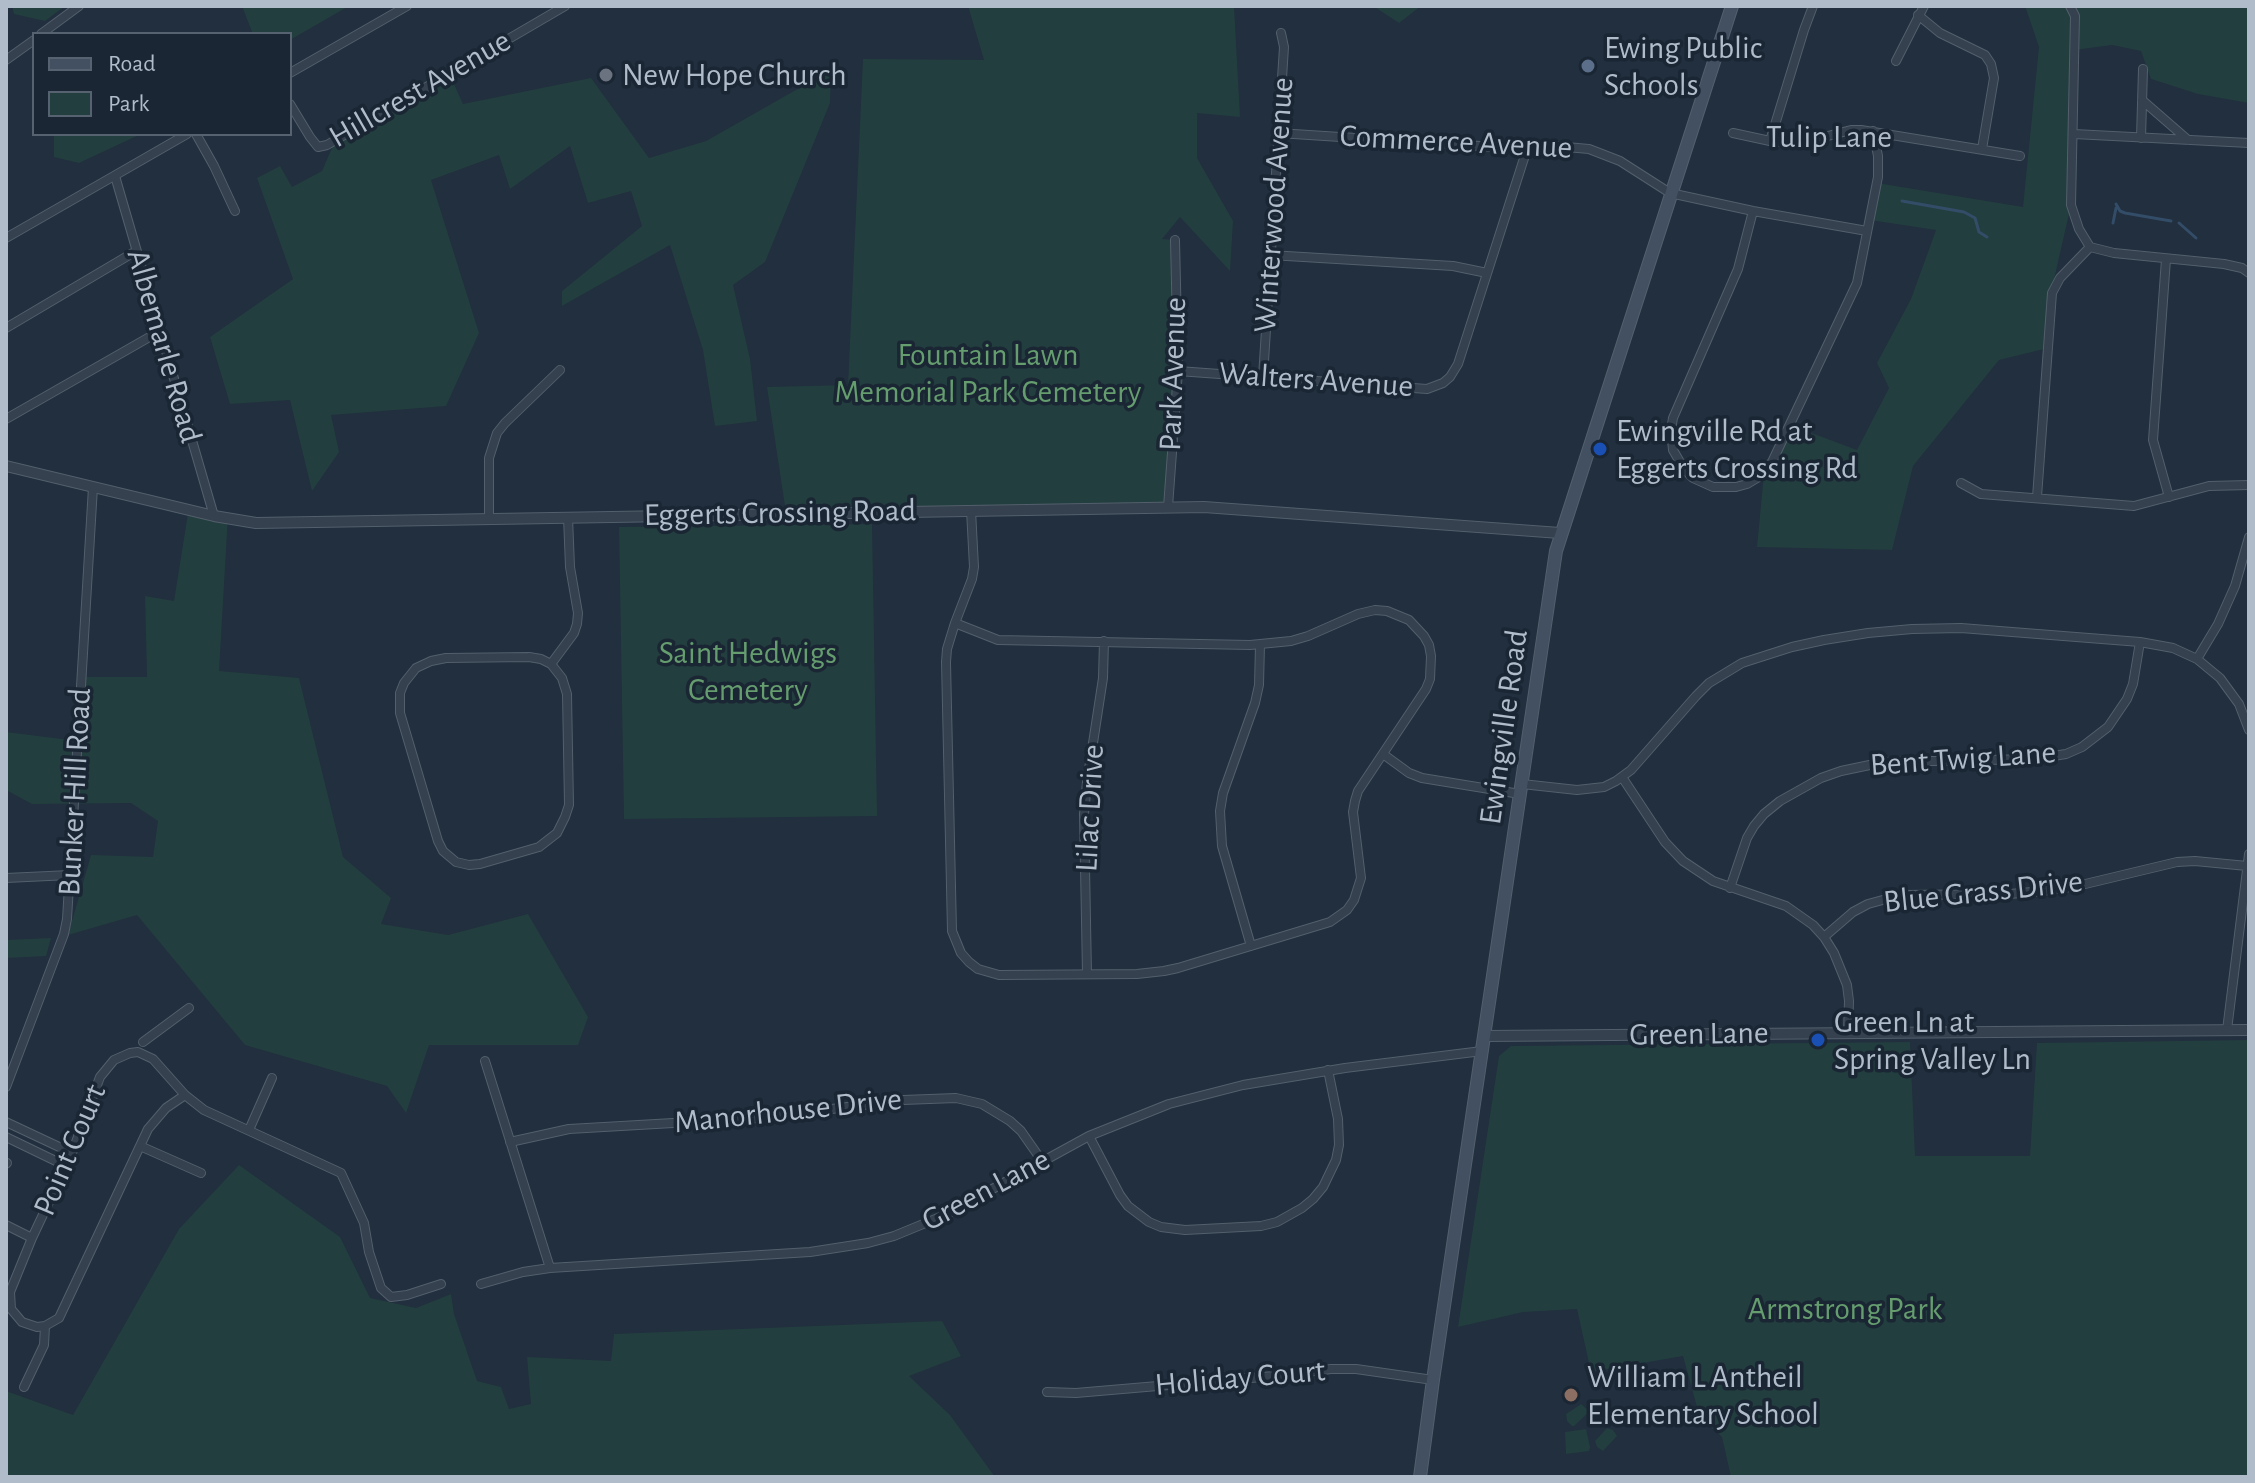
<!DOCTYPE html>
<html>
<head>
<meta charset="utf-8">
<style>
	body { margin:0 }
	#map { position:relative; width:2255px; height:1483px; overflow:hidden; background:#212f3e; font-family:"Alegreya Sans",sans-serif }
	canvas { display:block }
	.frame { position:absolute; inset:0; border:8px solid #b0bcca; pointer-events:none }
	.legend { position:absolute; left:32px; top:32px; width:260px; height:104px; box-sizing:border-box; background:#1a2633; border:2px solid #56626f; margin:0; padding:10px 14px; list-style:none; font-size:24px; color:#b0bcca }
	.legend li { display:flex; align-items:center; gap:16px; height:40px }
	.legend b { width:40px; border:2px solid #56626f }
</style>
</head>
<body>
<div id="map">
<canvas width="2255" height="1483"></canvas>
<div class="frame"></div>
<ul class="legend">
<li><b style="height:10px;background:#425062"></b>Road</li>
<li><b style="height:22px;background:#233e3f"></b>Park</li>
</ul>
</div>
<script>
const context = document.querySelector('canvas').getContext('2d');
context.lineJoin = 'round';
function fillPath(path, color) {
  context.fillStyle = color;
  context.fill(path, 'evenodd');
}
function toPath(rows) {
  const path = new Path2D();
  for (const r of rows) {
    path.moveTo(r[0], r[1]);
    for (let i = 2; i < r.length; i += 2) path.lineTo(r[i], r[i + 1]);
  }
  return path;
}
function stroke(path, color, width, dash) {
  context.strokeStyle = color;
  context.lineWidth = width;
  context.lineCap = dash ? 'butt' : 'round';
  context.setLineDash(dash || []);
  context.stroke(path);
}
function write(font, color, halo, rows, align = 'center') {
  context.font = font + ' "Alegreya Sans",sans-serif';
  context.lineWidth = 7;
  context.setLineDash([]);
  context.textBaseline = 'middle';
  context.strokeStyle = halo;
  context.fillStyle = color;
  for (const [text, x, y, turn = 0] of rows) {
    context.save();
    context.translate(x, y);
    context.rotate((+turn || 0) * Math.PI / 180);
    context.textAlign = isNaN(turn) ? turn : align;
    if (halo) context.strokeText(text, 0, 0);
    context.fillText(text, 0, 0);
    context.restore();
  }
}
fillPath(toPath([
	[12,6,65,6,45,21,14,14],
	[242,6,349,6,290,40,290,34,248,34,252,32],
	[968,6,1234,6,1240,117,1197,113,1197,158,1233,221,1230,271,1180,217,1162,239,1175,240,1178,371,1168,507,786,513,767,387,848,385,863,59,984,60],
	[1373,6,1421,6,1399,23],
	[2025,6,2249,6,2249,103,2198,94,2151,79,2141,51,2112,45,2074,50,2071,205,2053,284,2044,349,1999,360,1913,466,1892,550,1757,547,1764,473,1793,426,1857,450,1889,388,1877,363,1911,299,1936,230,1870,220,1877,183,2023,207,2039,47],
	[831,70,830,103,765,262,733,285,750,359,757,421,715,426,703,350,670,245,562,306,562,291,642,226,631,191,588,203,570,146,510,189,499,155,431,180,479,333,446,406,331,415,339,452,312,491,290,400,230,404,210,337,293,279,257,178,280,166,292,187,322,171,338,134,449,73,463,104,591,78,649,158,706,141],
	[54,134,141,134,79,163,54,157],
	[189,507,228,515,219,671,299,678,343,857,391,898,381,924,448,935,528,914,588,1017,578,1045,429,1045,406,1113,387,1086,245,1045,137,915,68,935,91,855,153,857,158,821,131,803,32,804,6,790,6,732,78,741,79,677,147,677,145,596,174,601],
	[872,524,877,816,624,819,619,527],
	[51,938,46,956,6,958,6,940],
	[2249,1040,2249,1477,1731,1477,1722,1437,1700,1418,1683,1356,1591,1372,1577,1309,1523,1312,1458,1327,1499,1056,1511,1046,1910,1042,1915,1156,2030,1156,2037,1043],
	[239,1165,340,1237,370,1298,416,1308,451,1294,454,1314,477,1381,501,1387,509,1409,531,1404,527,1357,611,1361,614,1334,942,1321,961,1356,909,1376,950,1415,995,1477,6,1477,6,1391,73,1415,179,1229],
	[1581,1404,1587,1409,1588,1413,1574,1426,1572,1426,1567,1421,1566,1414],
	[1607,1428,1613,1430,1617,1436,1603,1451,1597,1447,1595,1441],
	[1586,1429,1590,1447,1589,1451,1566,1454,1565,1432]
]), '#233e3f');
stroke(toPath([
	[1902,201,1964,212,1975,218,1979,232,1987,237],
	[2116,204,2120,211,2125,213,2171,221],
	[2113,223,2116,208],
	[2179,223,2196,238]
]), '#334c67', 3);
const minor = toPath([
	[2070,6,2075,16,2071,205,2079,229,2090,247,2114,253,2224,264,2242,268,2249,273],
	[1918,15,1940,33,1985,55,1991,64,1994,78,1982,149],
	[41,34,79,6],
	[6,60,34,40],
	[1896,61,1924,6],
	[290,73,407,6],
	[2142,100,2188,140],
	[290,104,310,137,318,147,327,145,565,6],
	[1278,133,1527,149,1555,146,1589,149,1620,161,1670,193,1753,211,1867,231],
	[1733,133,1770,141,1797,144,1851,130,1861,130,2020,156],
	[196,134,214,166,235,211],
	[2074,134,2249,143],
	[2141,138,2143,69],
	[1770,141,1804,30,1813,6],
	[115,176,214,516],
	[1753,211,1738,269,1673,418,1671,430,1673,450,1684,469,1693,478,1713,487,1736,487,1747,484,1757,478,1772,462,1857,283,1878,177,1878,156,1873,131],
	[6,238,187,134],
	[1270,255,1453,266,1487,273],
	[2166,259,2153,440,2169,497],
	[6,328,136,251],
	[1178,371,1427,389,1443,383,1450,377,1458,364,1527,149],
	[1263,377,1284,47,1281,33],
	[6,419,160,331],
	[1961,483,1981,494,2134,506,2209,486,2249,485],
	[2037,497,2052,293,2060,278,2090,247],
	[1168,507,1178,371,1175,240],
	[489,518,489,458,497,433,505,423,560,370],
	[955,623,998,640,1250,645,1291,641,1308,636,1358,614,1375,610,1387,611,1409,620,1424,636,1429,645,1431,656,1430,679,1426,689,1358,791,1355,801,1353,812,1361,878,1354,900,1347,910,1330,922,1178,968,1164,971,1137,974,999,975,978,969,969,962,961,953,952,931,946,662,947,649,955,623,972,579,974,567,971,510],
	[529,657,541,659,551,664,562,678,567,694,569,805,565,817,557,833,539,847,480,864,469,865,456,862,443,851,438,841,400,713,400,693,404,683,416,668,431,661,446,658,529,657],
	[2197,659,2218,624,2235,586,2249,537],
	[551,664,574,633,577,624,578,613,570,567,568,517],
	[1383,754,1409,773,1422,778,1520,794],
	[1622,777,1665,842,1683,861,1713,881,1786,906,1813,925,1824,937,1834,953,1847,985,1849,1001,1848,1032],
	[1522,784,1577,790,1604,787,1616,781,1631,770,1696,696,1709,683,1742,663,1792,647,1824,640,1868,633,1912,629,1961,628,2140,642,2173,648,2197,659,2220,678,2239,704,2249,730],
	[6,878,70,875],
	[1730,888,1747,838,1754,826,1764,814,1780,801,1821,778,1841,771,1884,762,2034,759,2066,754,2082,747,2108,727,2127,699,2133,684,2140,642],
	[1824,937,1853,912,1868,904,1901,895,2010,894,2043,891,2077,886,2177,862,2195,861,2247,866],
	[1251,946,1222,846,1220,811,1223,793,1255,703,1259,685,1260,645],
	[1087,974,1084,814,1087,782,1103,678,1104,641],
	[2227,1030,2249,854],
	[143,1042,189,1008],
	[485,1061,550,1268],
	[6,1087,64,934,67,919,93,487],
	[185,1095,166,1108,148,1129,59,1318,45,1326,37,1327,22,1322,11,1309,10,1292,32,1238,72,1153,100,1077,114,1060,130,1053,138,1052,153,1059,185,1095,204,1110,341,1173,364,1223,369,1252,381,1288,391,1297,407,1295,441,1284],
	[6,1122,72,1153],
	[249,1130,272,1078],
	[1089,1136,1120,1195,1128,1206,1149,1222,1161,1227,1185,1230,1261,1226,1277,1222,1302,1208,1313,1199,1323,1187,1336,1160,1339,1145,1338,1119,1328,1070],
	[6,1137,66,1166],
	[510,1142,569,1129,760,1118,903,1100,956,1098,982,1104,1010,1121,1021,1131,1042,1161],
	[140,1146,201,1173],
	[6,1164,7,1163],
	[6,1225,32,1238],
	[481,1284,523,1272,550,1268,810,1252,868,1243,894,1236,945,1215,1089,1136,1169,1104,1243,1085,1345,1068,1482,1051],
	[24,1387,44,1345,45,1326],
	[1047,1392,1076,1393,1274,1376,1331,1369,1356,1369,1433,1380]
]);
const tertiary = toPath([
	[6,466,214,516,256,523,1204,507,1560,533],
	[1485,1036,2249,1030]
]);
const secondary = toPath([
	[1420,1477,1433,1380,1556,551,1732,6]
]);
stroke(minor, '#535f6c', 10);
stroke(tertiary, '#535f6c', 12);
stroke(secondary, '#535f6c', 14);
stroke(minor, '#35414e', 8);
stroke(tertiary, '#35414e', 10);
stroke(secondary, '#425062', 12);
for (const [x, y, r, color] of [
	[1588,66,8,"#5c6f8a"],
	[606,75,8,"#6b7280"],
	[1600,449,8,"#1a4fb4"],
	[1818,1040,8,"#1a4fb4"],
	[1571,1395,8,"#8d6e63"]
]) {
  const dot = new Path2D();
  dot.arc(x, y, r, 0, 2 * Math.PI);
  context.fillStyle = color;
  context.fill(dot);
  stroke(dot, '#1a2633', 3);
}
write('32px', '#b0bcca', '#1a2633', [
	["Ewing Public",1604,48],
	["Schools",1604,85],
	["New Hope Church",622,75],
	["Ewingville Rd at",1616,431],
	["Eggerts Crossing Rd",1616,468],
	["Green Ln at",1834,1022],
	["Spring Valley Ln",1834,1059],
	["William L Antheil",1587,1377],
	["Elementary School",1587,1414]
], 'left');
write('32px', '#b0bcca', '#1a2633', [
	["Hillcrest Avenue",420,89,-30],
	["Tulip Lane",1829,137],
	["Commerce Avenue",1456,142,3],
	["Winterwood Avenue",1274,205,-86],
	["Albemarle Road",164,346,74],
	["Park Avenue",1173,374,-88],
	["Walters Avenue",1316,380,4],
	["Eggerts Crossing Road",780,513,-1],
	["Ewingville Road",1504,727,-82],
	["Bent Twig Lane",1963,759,-4],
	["Bunker Hill Road",75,792,-87],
	["Lilac Drive",1090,808,-87],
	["Blue Grass Drive",1983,892,-6],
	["Green Lane",1699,1034,-1],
	["Manorhouse Drive",788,1111,-6],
	["Point Court",70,1150,-67],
	["Green Lane",986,1190,-28],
	["Holiday Court",1240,1378,-5]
]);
write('32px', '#659d6f', '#1a2633', [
	["Fountain Lawn",988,355],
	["Memorial Park Cemetery",988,392],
	["Saint Hedwigs",748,653],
	["Cemetery",748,690],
	["Armstrong Park",1845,1309]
]);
</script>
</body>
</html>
